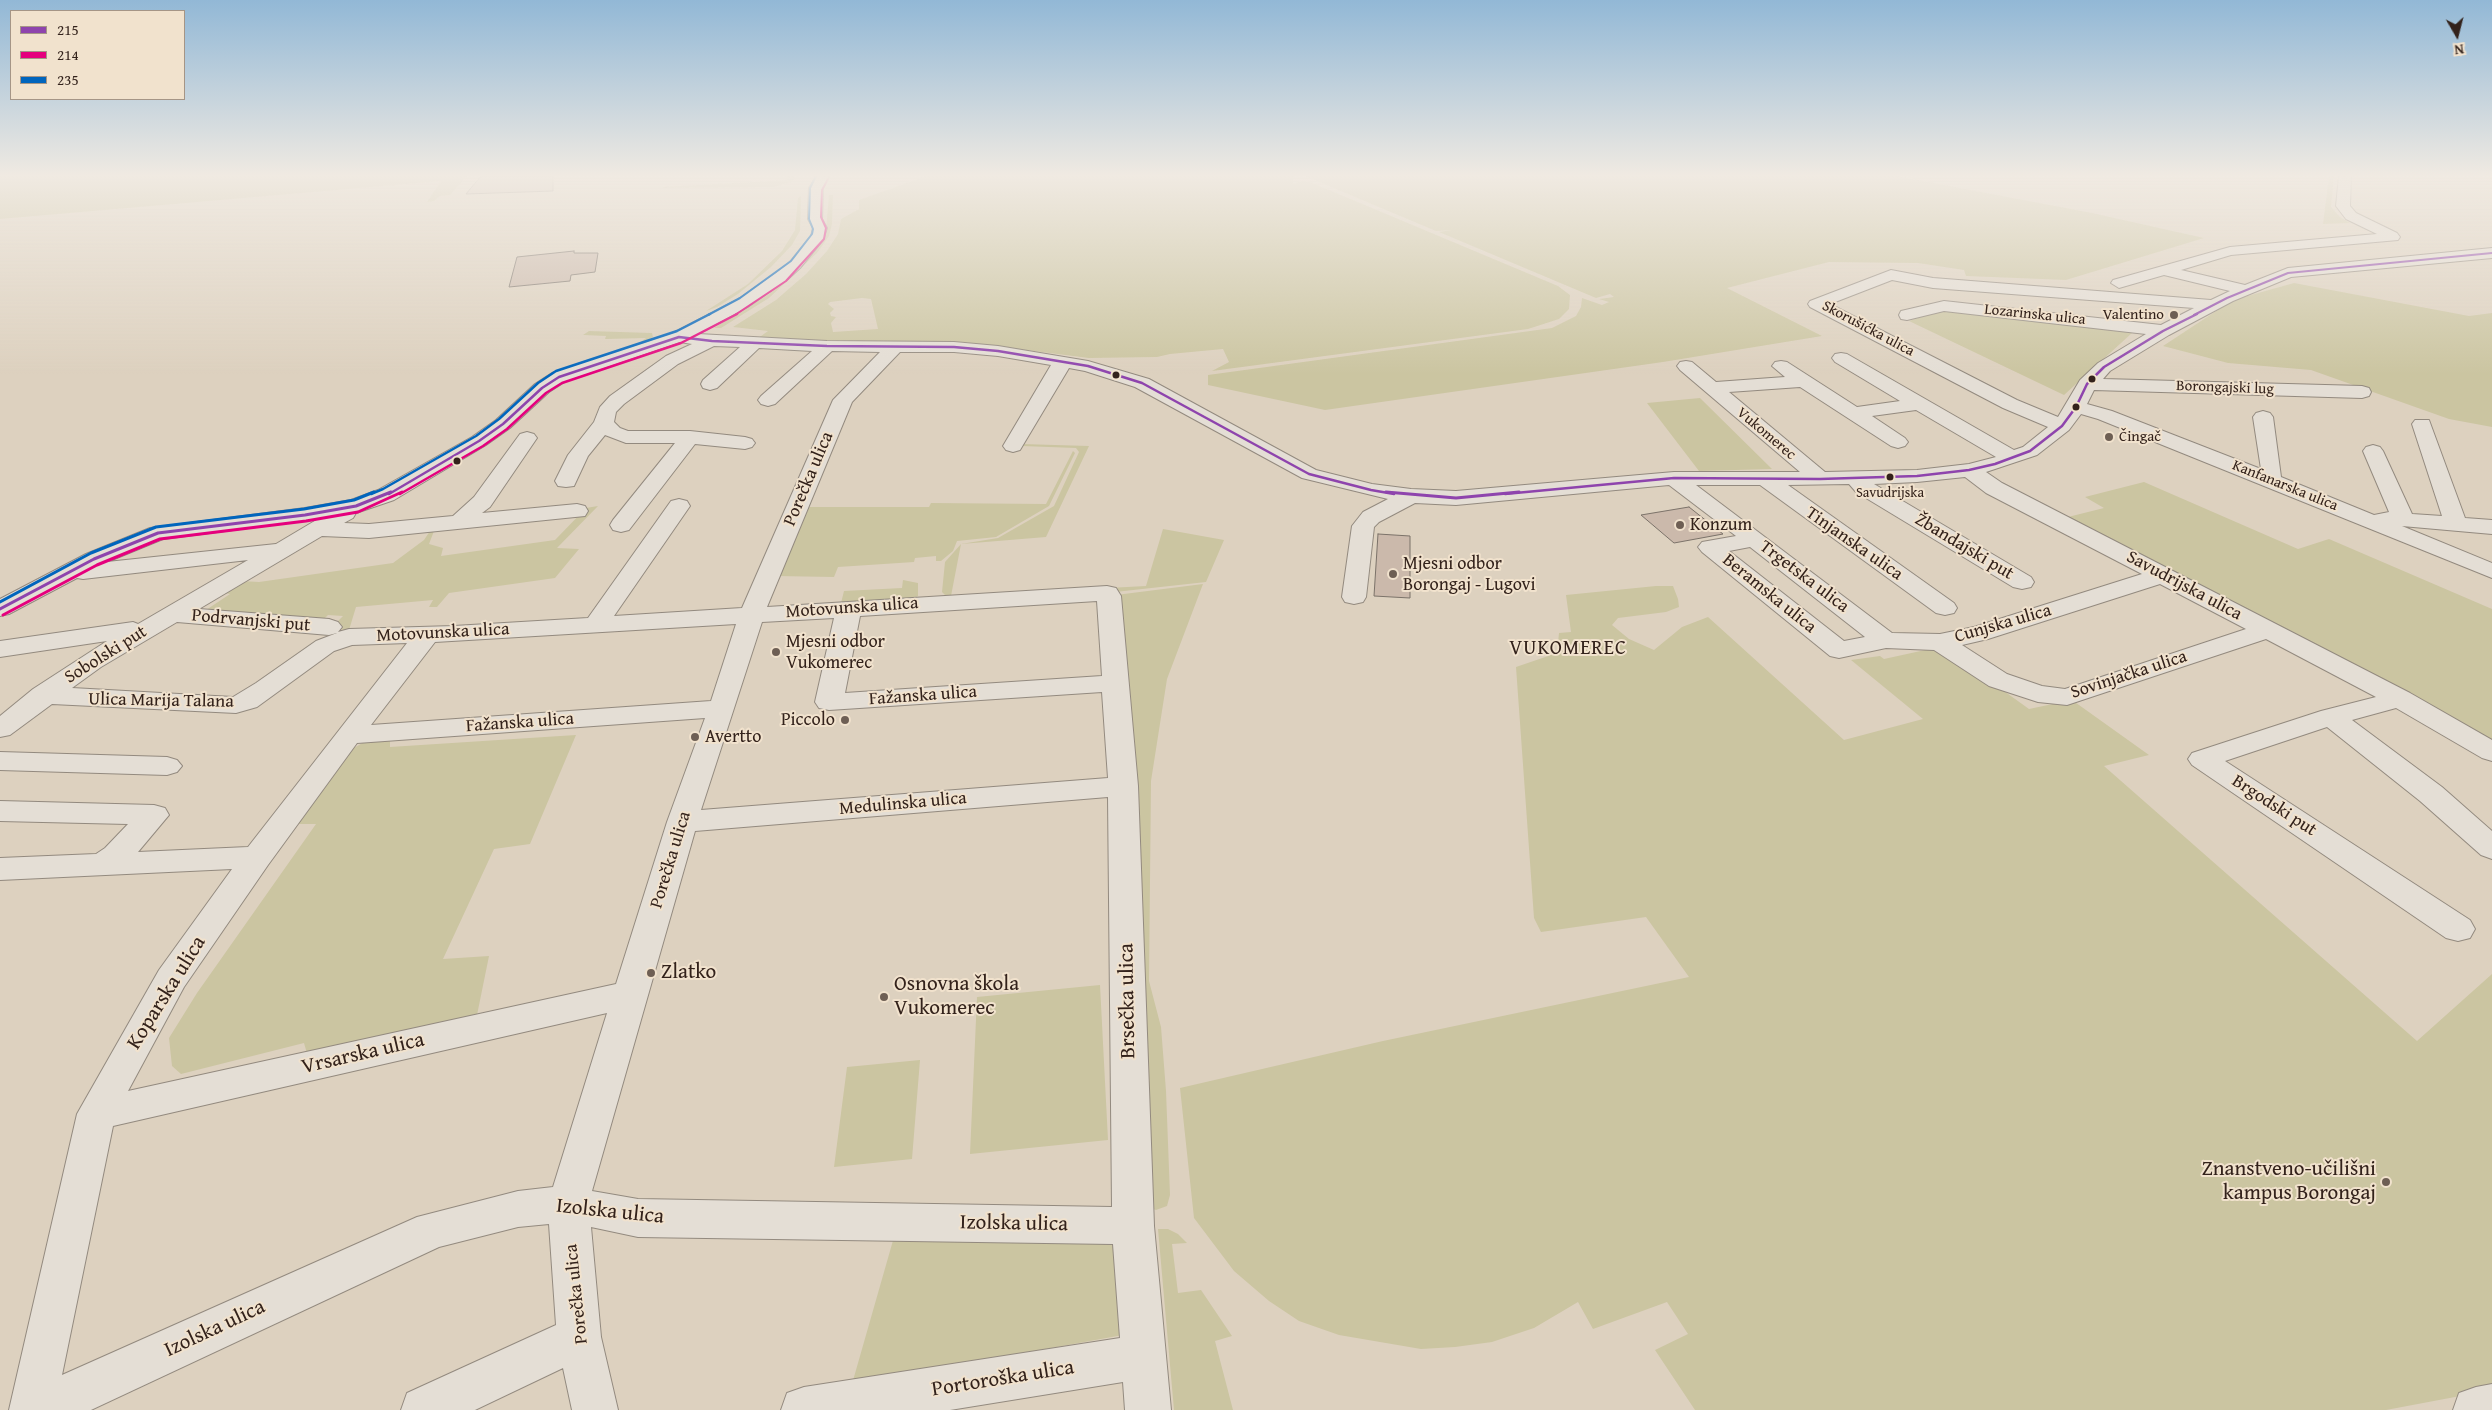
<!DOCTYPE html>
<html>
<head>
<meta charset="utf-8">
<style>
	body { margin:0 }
	#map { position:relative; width:2492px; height:1410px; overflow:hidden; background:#ddd1bf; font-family:"Gentium Book Plus",serif }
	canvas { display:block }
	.legend { position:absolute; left:10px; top:10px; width:175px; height:90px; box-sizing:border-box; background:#f1e2cd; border:1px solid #a59586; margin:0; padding:6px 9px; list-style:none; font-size:15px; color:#33221b }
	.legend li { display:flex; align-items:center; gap:10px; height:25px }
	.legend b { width:25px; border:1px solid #a59586 }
	.north { position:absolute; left:2432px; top:10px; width:50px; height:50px; -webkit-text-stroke:4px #f1e2cd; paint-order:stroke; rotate:172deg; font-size:14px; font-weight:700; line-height:20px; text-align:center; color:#33221b }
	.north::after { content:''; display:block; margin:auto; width:18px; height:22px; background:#33221b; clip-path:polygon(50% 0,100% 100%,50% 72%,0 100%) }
</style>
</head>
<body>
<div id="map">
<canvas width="2492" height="1410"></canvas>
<ul class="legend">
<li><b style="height:6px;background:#8e44ad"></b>215</li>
<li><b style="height:6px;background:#e5007d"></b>214</li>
<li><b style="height:6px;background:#0065bd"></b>235</li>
</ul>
<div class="north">N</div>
</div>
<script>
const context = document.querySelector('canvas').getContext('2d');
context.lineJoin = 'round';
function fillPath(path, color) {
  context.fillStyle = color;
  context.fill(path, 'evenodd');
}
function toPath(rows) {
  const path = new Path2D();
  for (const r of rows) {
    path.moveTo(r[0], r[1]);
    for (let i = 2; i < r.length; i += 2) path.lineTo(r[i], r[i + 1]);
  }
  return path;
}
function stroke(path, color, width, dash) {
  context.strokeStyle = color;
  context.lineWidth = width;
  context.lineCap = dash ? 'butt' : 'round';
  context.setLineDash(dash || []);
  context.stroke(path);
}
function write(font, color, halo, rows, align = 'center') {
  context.font = font + ' "Gentium Book Plus",serif';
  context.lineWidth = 4;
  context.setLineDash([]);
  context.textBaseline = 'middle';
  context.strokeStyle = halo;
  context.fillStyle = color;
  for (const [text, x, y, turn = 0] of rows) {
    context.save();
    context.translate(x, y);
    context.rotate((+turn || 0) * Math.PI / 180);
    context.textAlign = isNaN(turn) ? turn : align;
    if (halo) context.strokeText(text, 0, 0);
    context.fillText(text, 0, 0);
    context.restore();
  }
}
fillPath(toPath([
	[0,176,467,176,450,195,440,196,434,201,427,202,441,181,0,219],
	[787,176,794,176,794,179,791,182,774,187,663,188,663,187,786,180],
	[926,176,1293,176,1293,184,1302,181,1310,182,1558,286,1570,295,1569,309,1559,319,1528,329,1212,371,1229,362,1223,349,1170,354,1157,357,1089,358,963,342,757,339,768,331,733,327,776,300,806,274,827,251,838,234,841,219,859,209,859,200],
	[862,298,871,299,878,329,833,332,831,323,836,317,831,316,830,313,834,309,828,304,830,302],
	[1305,176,1897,176,2092,213,2204,238,2066,280,1966,276,1964,270,1918,263,1829,262,1727,288,1822,336,1663,362,1325,410,1208,385,1208,375,1552,328,1576,316,1581,307,1582,298,1602,305,1609,302,1599,299,1614,297,1610,294,1596,298,1439,232,1451,230,1436,231],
	[2329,176,2334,176,2331,207,2340,217,2350,223,2323,224],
	[829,195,833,195,832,224,829,236,817,253,769,298,721,328,714,328,769,294,801,265,826,230],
	[801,196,800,231,792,245,771,267,738,294,717,307,706,311,748,284,782,251,795,230,798,198],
	[2294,283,2469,316,2492,313,2492,427,2449,419,2311,370,2228,363,2163,346,2233,300],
	[1944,309,2132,333,2064,395,1909,321],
	[589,331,652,333,653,337,640,345,631,345,639,343,646,338,605,339,606,336,583,335],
	[1700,398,1772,469,1699,471,1647,403],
	[1021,444,1089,446,1046,537,961,544,951,596,946,596,942,592,945,562,961,544,998,538,1054,506,1079,452,1076,448,1022,446],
	[1073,451,1075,453,1049,506,996,537,957,541,953,551,941,561,936,561,936,556,915,558,914,562,838,567,834,577,776,576,801,507,929,507,931,503,1046,504],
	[2144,482,2298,549,2329,539,2492,609,2492,741,2064,518,2104,508,2085,497],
	[598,506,557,548,579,549,555,578,449,593,437,607,429,607,433,600,356,607,349,630,330,629,343,616,328,615,324,619,206,610,230,594,220,592,241,581,259,582,393,563,424,540,430,531,434,531,429,544,443,548,441,556,555,540,586,508],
	[1163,529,1224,540,1206,582,1115,592,1108,588,1146,586],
	[903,580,918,583,918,596,914,598,841,603,844,591,902,588],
	[1203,584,1167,679,1151,781,1149,981,1161,1027,1166,1091,1170,1195,1167,1206,1156,1210,1150,1208,1116,595],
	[1656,586,1673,586,1678,599,1679,607,1666,612,1618,618,1612,625,1629,639,1654,650,1682,627,1708,617,1844,740,1923,719,1851,660,1880,656,1884,659,1939,647,1944,648,2029,709,2072,700,2149,755,2104,766,2417,1041,2492,974,2492,1390,2386,1410,1695,1410,1655,1350,1688,1334,1667,1302,1593,1329,1578,1302,1534,1328,1492,1342,1455,1347,1421,1349,1339,1335,1299,1321,1269,1301,1234,1271,1194,1218,1180,1088,1383,1041,1689,977,1646,917,1541,932,1534,918,1516,667,1557,653,1559,633,1571,632,1566,595],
	[576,735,530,844,494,849,443,959,489,956,477,1015,308,1057,304,1043,181,1074,172,1066,169,1038,197,993,316,824,294,824,354,748,364,742,390,737,390,747],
	[1100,985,1108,1140,970,1154,977,997],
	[920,1060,912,1159,834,1167,847,1067],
	[1158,1229,1168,1229,1178,1234,1187,1243,1172,1244,1178,1293,1201,1290,1232,1336,1215,1341,1233,1410,1174,1410],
	[894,1237,1095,1241,1115,1246,1123,1335,852,1384]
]), '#cbc5a1');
const building = toPath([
	[481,176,553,176,553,191,466,194,481,176],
	[574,251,574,253,598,253,595,272,571,275,570,281,509,287,517,257,574,251],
	[1689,507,1723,534,1674,543,1641,515,1689,507],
	[1378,534,1410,536,1410,598,1374,596,1378,534]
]);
fillPath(building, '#cbb9ab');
stroke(building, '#7b7269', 1);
const minor = toPath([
	[816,176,829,176,823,188,822,219,827,228,823,240,800,268,788,279,749,306,698,334,827,341,954,342,998,346,1088,361,1149,379,1316,470,1372,484,1411,489,1456,491,1674,472,1800,472,1680,370,1677,366,1680,362,1686,361,1692,362,1716,382,1785,377,1772,366,1775,362,1781,361,1787,362,1857,407,1900,401,1835,362,1832,358,1835,354,1841,353,1847,354,2014,450,2023,447,2048,427,2003,408,1810,307,1808,304,1810,301,1891,270,1933,278,2211,300,2230,291,2164,275,2119,288,2111,283,2113,280,2230,247,2377,234,2346,219,2336,206,2339,176,2351,176,2350,206,2356,213,2397,233,2400,237,2398,240,2231,255,2181,270,2245,285,2288,268,2492,248,2492,258,2291,277,2233,301,2169,335,2110,371,2103,379,2362,386,2369,388,2371,392,2369,396,2362,398,2094,390,2087,404,2112,411,2261,469,2253,417,2256,413,2263,411,2270,413,2273,417,2281,477,2374,515,2389,512,2363,451,2366,447,2373,445,2380,447,2383,451,2412,514,2442,516,2412,424,2415,420,2429,420,2465,518,2492,520,2492,534,2402,526,2492,563,2492,578,2098,419,2081,414,2069,430,2037,455,1986,472,2002,483,2410,693,2492,740,2492,761,2482,758,2396,708,2352,720,2442,787,2492,831,2492,859,2481,855,2420,801,2327,727,2225,761,2470,920,2475,929,2470,938,2458,941,2446,938,2192,765,2188,759,2192,753,2321,711,2376,697,2266,639,2067,705,2038,702,1989,686,1934,650,1886,648,1839,658,1830,656,1702,552,1698,547,1702,542,1736,536,1669,485,1456,505,1415,503,1379,522,1374,527,1366,597,1363,602,1354,604,1345,602,1342,597,1352,526,1363,512,1388,499,1302,478,1135,387,1085,371,1069,368,1020,450,1013,452,1006,450,1003,446,1051,365,998,356,954,352,900,352,852,402,767,607,1107,586,1116,588,1121,596,1138,786,1154,1226,1171,1410,1125,1410,1123,1382,950,1410,781,1410,787,1393,804,1387,1120,1338,1113,1244,638,1237,591,1227,601,1337,618,1410,572,1410,563,1368,475,1410,401,1410,407,1393,556,1325,549,1224,518,1227,439,1247,91,1410,9,1410,77,1114,159,970,232,869,0,880,0,858,96,854,105,848,128,824,0,821,0,801,154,805,165,808,169,815,138,852,248,847,407,643,352,645,334,651,257,707,236,713,52,704,10,735,0,737,0,716,33,689,107,641,0,657,0,641,133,622,138,624,248,560,83,579,77,578,9,614,0,616,0,599,86,554,150,528,305,508,351,500,378,490,472,437,496,420,535,384,552,373,673,333,737,300,776,273,790,262,811,236,813,228,808,219,809,188,816,176],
	[1892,280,1933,288,2194,308,2161,325,1944,301,1901,311,1899,315,1901,319,1907,320,1944,311,2146,334,2098,363,2080,380,2058,417,2017,400,1830,304,1892,280],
	[680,342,692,344,666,356,610,396,600,407,594,422,568,455,555,481,558,486,566,487,574,486,588,456,605,435,626,443,675,443,613,520,610,525,613,530,621,532,629,530,695,444,745,449,752,447,755,443,752,439,745,437,690,431,628,431,620,428,614,422,616,412,624,404,678,364,714,346,740,347,703,380,701,384,703,388,710,390,717,388,759,348,812,351,761,396,758,400,761,404,768,406,775,404,832,351,880,352,833,400,742,608,614,616,690,506,687,501,679,499,671,501,588,618,454,626,349,629,338,632,342,627,338,622,329,619,199,609,322,536,369,538,585,516,588,511,585,506,577,504,482,513,490,507,537,438,534,434,527,432,520,434,474,497,453,516,369,524,344,523,353,518,356,513,394,500,486,445,510,428,549,392,566,381,680,342],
	[1800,387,1891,446,1898,448,1905,446,1908,442,1905,438,1872,416,1916,410,1996,457,1969,464,1917,470,1825,472,1729,392,1800,387],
	[1965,477,1986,493,2142,574,1974,627,1940,634,1892,633,1696,485,1760,485,1936,613,1945,615,1954,613,1957,608,1954,603,1788,485,1849,484,1856,492,2013,587,2022,589,2031,587,2034,582,2031,577,1874,484,1917,482,1965,477],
	[318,519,276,544,107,562,163,539,318,519],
	[1750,547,1865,637,1844,641,1729,551,1750,547],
	[2160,584,2246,629,2065,689,2042,686,2007,674,1962,645,1988,639,2160,584],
	[1097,601,1102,676,845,693,860,616,1097,601],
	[834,618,815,702,819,708,829,710,1102,692,1108,778,701,810,762,622,834,618],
	[177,622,329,635,337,633,316,641,256,683,233,697,72,688,101,667,177,622],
	[736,624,711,701,371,725,435,642,736,624],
	[705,718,667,822,616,984,128,1091,184,987,268,865,357,743,705,718],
	[1108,797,1112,1207,638,1199,592,1191,695,831,1108,797],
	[607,1013,553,1187,518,1191,417,1217,62,1375,113,1126,607,1013],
	[0,752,167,757,177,760,182,766,177,772,167,775,0,770,0,752],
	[2492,1384,2492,1410,2453,1410,2459,1393,2476,1387,2492,1384]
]);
stroke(minor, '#938a7f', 2);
fillPath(minor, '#e4ded5');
stroke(toPath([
	[2194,315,2227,298,2288,273,2492,253]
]), '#8e44ad', 2);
stroke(toPath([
	[679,337,712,341,827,346,954,347,998,351,1088,366,1142,383,1309,474,1371,490,1394,494],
	[389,494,479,441,503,424,542,388,559,377,679,337],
	[1505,494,1674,478,1820,479,1917,476,1969,470,1995,464,2030,451,2062,426,2076,407,2087,384,2104,367,2163,331,2197,314]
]), '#8e44ad', 2.5);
stroke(toPath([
	[1386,492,1456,498,1519,492],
	[0,609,94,559,158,533,305,515,356,506,391,492]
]), '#8e44ad', 3);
stroke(toPath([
	[735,315,786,281,824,239,826,228,821,217,822,190,828,179]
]), '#e5007d', 2);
stroke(toPath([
	[400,494,483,446,507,429,546,393,562,383,681,343,737,314]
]), '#e5007d', 2.5);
stroke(toPath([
	[3,615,97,565,160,539,306,521,358,512,402,492]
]), '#e5007d', 3);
stroke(toPath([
	[708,315,740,298,791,261,812,234,813,229,809,219,810,188,816,176]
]), '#0065bd', 2);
stroke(toPath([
	[371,494,383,489,476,436,499,419,538,383,556,371,677,331,710,314]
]), '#0065bd', 2.5);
stroke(toPath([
	[0,602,91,553,156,527,304,509,354,500,374,492]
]), '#0065bd', 3);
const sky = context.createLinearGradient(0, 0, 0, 374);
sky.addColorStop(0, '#92b8d6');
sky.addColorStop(0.47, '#f0eae2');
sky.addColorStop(1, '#f0eae200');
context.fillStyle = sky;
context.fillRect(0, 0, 2492, 374);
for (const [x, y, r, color] of [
	[2174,315,5,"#6e5f54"],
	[1116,375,4.5,"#33221b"],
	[2092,379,4.5,"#33221b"],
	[2076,407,4.5,"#33221b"],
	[2109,437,5,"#6e5f54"],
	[457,461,4.5,"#33221b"],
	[1890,477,4.5,"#33221b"],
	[1680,525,5,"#6e5f54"],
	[1393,574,5,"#6e5f54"],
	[776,652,5,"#6e5f54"],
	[845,720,5,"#6e5f54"],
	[695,737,5,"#6e5f54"],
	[651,973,5,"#6e5f54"],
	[884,997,5,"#6e5f54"],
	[2386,1182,5,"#6e5f54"]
]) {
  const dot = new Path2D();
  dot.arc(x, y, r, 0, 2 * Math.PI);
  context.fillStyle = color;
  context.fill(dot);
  stroke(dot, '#f1e2cd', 2);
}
write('14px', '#33221b', '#f1e2cd', [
	["Savudrijska",1890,493]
]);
write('15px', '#33221b', '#f1e2cd', [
	["Lozarinska ulica",2035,315,6],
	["Skorušićka ulica",1868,329,28],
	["Borongajski lug",2225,388,2],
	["Vukomerec",1766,434,40],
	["Kanfanarska ulica",2285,486,22]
]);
write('15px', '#33221b', '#f1e2cd', [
	["Valentino",2164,315],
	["Čingač",2119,437,"left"]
], 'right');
write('18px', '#33221b', '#f1e2cd', [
	["Porečka ulica",809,479,-67],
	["Tinjanska ulica",1854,544,35],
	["Žbandajski put",1964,547,31],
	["Trgetska ulica",1804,577,37],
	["Savudrijska ulica",2184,586,28],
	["Beramska ulica",1769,594,39],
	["Motovunska ulica",852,608,-4],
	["Podrvanjski put",251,621,5],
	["Cunjska ulica",2003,624,-16],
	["Motovunska ulica",443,633,-3],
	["Sobolski put",106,655,-32],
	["Sovinjačka ulica",2129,675,-18],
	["Fažanska ulica",923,696,-4],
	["Ulica Marija Talana",161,701,1],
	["Fažanska ulica",520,723,-4],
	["Medulinska ulica",903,804,-5],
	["Brgodski put",2274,806,33],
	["Porečka ulica",671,860,-73],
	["Porečka ulica",577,1294,-96]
]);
write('18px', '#33221b', '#f1e2cd', [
	["Konzum",1690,525],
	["Mjesni odbor",1403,564],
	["Borongaj - Lugovi",1403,585],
	["Mjesni odbor",786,642],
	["Vukomerec",786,663],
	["Piccolo",835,720,"right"],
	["Avertto",705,737]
], 'left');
context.letterSpacing = '1px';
write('20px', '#33221b', '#f1e2cd', [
	["VUKOMEREC",1568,649]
]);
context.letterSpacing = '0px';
write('21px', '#33221b', '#f1e2cd', [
	["Zlatko",661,973],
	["Osnovna škola",894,985],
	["Vukomerec",894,1009],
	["Znanstveno-učilišni",2376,1170,"right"],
	["kampus Borongaj",2376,1194,"right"]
], 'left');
write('21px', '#33221b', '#f1e2cd', [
	["Koparska ulica",167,993,-58],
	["Brsečka ulica",1128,1001,-91],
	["Vrsarska ulica",363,1054,-13],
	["Izolska ulica",610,1212,6],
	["Izolska ulica",1014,1224,1],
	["Izolska ulica",215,1329,-25],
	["Portoroška ulica",1003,1379,-9]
]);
</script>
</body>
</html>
